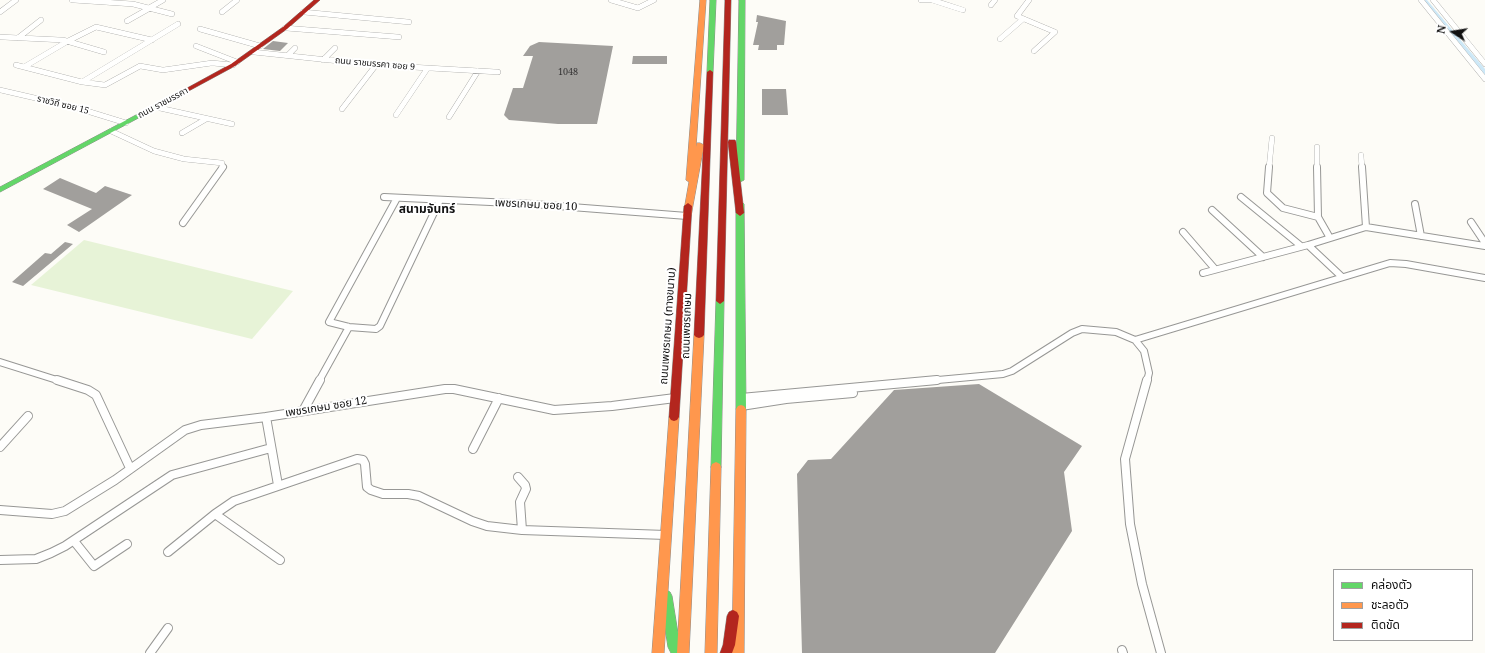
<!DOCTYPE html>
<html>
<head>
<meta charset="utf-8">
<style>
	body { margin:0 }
	#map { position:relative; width:1485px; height:653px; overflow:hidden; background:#fdfcf7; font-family:"Noto Serif","Noto Sans Thai",serif }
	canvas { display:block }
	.legend { position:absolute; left:1333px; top:569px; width:140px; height:72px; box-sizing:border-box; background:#fff; border:1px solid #a0a0a0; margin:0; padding:5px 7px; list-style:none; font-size:12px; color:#111 }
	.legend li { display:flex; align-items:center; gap:8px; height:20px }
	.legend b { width:20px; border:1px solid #a0a0a0 }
	.north { position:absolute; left:1433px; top:12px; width:40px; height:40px; -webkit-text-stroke:3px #fff; paint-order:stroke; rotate:282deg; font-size:11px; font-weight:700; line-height:16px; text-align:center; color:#111 }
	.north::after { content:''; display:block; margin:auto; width:14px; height:18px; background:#111; clip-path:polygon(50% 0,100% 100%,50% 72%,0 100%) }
</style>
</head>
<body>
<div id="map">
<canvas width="1485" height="653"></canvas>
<ul class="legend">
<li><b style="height:5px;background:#63d668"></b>คล่องตัว</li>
<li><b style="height:5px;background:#ff974d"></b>ชะลอตัว</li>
<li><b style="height:5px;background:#b3261e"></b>ติดขัด</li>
</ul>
<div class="north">N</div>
</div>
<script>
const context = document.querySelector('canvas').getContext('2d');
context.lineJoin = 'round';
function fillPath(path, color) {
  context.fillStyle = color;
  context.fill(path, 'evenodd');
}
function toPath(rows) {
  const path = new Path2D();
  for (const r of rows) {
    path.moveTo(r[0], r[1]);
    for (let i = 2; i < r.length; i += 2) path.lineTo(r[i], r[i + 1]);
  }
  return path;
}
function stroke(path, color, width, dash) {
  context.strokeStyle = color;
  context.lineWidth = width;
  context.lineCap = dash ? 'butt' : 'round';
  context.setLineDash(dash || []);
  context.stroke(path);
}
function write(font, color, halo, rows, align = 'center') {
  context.font = font + ' "Noto Serif","Noto Sans Thai",serif';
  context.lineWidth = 4;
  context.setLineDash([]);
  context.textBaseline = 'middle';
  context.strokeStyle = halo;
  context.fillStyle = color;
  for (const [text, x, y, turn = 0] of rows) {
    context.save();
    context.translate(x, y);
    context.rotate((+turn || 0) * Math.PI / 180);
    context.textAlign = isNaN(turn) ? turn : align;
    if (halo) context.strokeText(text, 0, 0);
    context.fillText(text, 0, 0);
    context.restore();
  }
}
fillPath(toPath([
	[84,240,293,291,252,339,31,285]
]), '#e7f3d7');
fillPath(toPath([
	[1421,0,1427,0,1485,69,1485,75,1483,74,1421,0]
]), '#cde8f7');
fillPath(toPath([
	[757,15,786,21,784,45,777,45,777,50,758,50,759,45,753,45,758,22,756,22],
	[273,41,288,43,280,51,263,49],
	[539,42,613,46,597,124,558,124,509,120,504,115,513,88,523,88,533,56,523,56,530,46],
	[633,56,667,56,667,64,632,64],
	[762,89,786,89,788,115,762,115],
	[60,178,96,193,105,186,132,195,79,232,67,225,92,209,43,189],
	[65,242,73,244,23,286,12,282,45,253,51,254],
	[979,384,1082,446,1064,472,1072,531,995,653,802,653,797,474,808,460,831,459,894,390]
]), '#a19f9c');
const streetFar2 = toPath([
	[72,0,133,4,172,14],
	[611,0,638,8,654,0],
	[921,0,932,0,963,10],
	[1029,0,1017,16,1055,32,1034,51],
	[1421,0,1485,79],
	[1433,0,1485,64],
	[991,5,995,0],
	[149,8,163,0],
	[0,12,16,0],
	[222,12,237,0],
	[303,12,409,22],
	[127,21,150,8],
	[285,28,399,37],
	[200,29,260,46],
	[0,37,63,40,104,52],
	[18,38,41,20],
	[1000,39,1023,19],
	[196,46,237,62],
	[253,52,376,65,498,72],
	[288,55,295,48],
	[323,60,335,48],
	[16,65,82,82,178,24],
	[24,67,68,41,96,27,152,40],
	[82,82,105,85,140,66,163,70,212,63,233,65],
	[0,90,74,107,126,123],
	[155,107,232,124],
	[342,109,376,65],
	[396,115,427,69],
	[449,117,478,71],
	[111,131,154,151,184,159,222,163,222,168],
	[182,133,206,119],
	[1317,147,1317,168],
	[1361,155,1362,168],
	[1269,168,1272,138]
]);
const streetFar1 = toPath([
	[1269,167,1267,193,1283,208,1318,217,1330,238],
	[1317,167,1318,217],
	[1362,167,1366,227],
	[384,197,533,204,687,216],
	[1241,197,1301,246],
	[397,198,329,322,349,327,376,329,380,326,440,200],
	[1415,204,1421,236],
	[1212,210,1263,257],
	[1471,222,1485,243],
	[183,223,223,167],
	[1183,232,1215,269],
	[1308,245,1366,227,1485,246],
	[1203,273,1308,245,1342,277],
	[1135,340,1390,263,1406,264,1485,278],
	[0,362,60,381],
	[319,381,349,327],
	[927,381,1003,374,1012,371,1072,333,1082,329,1116,332,1135,340,1144,351,1149,373,1147,381]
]);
const street = toPath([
	[57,380,88,390,96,395,130,468],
	[1147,380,1125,459,1130,524,1142,584,1161,653],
	[741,398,937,380],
	[741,406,786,399,853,393],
	[303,411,320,380],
	[266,417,278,485],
	[0,447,28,416],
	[473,449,499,398],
	[518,477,525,485,526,489,520,502,522,530],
	[0,510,52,514,65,511,115,480,185,430,201,425,266,417,445,389,454,389,554,410,612,406,675,398],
	[215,514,234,501,357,459,363,460,365,464,367,487,371,490,383,494,408,494,419,496,472,521,487,526,522,530,666,535],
	[74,541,94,566,127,544],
	[168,552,215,514,280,560],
	[0,560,36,559,51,553,65,546,172,475,271,448],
	[1122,650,1123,653],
	[150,653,168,628]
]);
const fast = toPath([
	[710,0,716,0,713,72,710,74,707,72,710,0],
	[739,0,745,0,744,180,740,182,736,180,739,0],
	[170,97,172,98,172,100,0,192,0,187,170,97],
	[740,201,744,204,746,409,744,412,741,413,738,412,736,409,736,204,740,201],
	[720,298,724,301,721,467,720,470,716,472,712,470,711,467,716,301,720,298],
	[666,590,670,592,672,596,680,646,683,653,671,653,668,647,660,596,662,592,666,590]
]);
const slow = toPath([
	[700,0,706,0,696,147,697,143,700,143,704,145,691,216,687,219,683,216,689,182,686,180,700,0],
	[699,332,702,333,704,335,689,653,677,653,694,335,696,333,699,332],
	[741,405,744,406,746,409,744,653,732,653,736,409,738,406,741,405],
	[674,413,677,414,679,417,664,653,652,653,669,417,671,414,674,413],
	[716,462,720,464,721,467,717,653,705,653,711,467,712,464,716,462]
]);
const jam = toPath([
	[314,0,320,0,287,29,235,66,172,100,168,100,167,99,231,64,283,27,314,0],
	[725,0,731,0,724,301,720,304,716,301,725,0],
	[710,70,713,72,704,335,702,337,699,338,696,337,694,335,707,72,710,70],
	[729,140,735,140,736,142,744,213,740,216,736,213,728,142,729,140],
	[688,203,692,206,679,417,677,420,674,421,671,420,669,417,684,206,688,203],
	[733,610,737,612,739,616,735,645,732,653,720,653,723,645,727,616,729,612,733,610]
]);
stroke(streetFar2, '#979795', 5.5);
stroke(streetFar1, '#979795', 8);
stroke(street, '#979795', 10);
stroke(fast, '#8e8d8b', 1);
stroke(slow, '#8e8d8b', 1);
stroke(jam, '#8e8d8b', 1);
stroke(streetFar2, '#fffffe', 5);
stroke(streetFar1, '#fffffe', 6);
stroke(street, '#fffffe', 8);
fillPath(fast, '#63d668');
fillPath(slow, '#ff974d');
fillPath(jam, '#b3261e');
write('9px', '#111', '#fff', [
	["ถนน ราชมรรคา ซอย 9",375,64,5],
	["ถนน ราชมรรคา",163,103,-28],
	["ราชวิถี ซอย 15",63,105,14]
]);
write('9px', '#353434', null, [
	["1048",568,72]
]);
write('11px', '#111', '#fff', [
	["เพชรเกษม ซอย 10",536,205,3],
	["ถนนเพชรเกษม (ทางขนาน)",668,326,-86],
	["ถนนเพชรเกษม",687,326,-88],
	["เพชรเกษม ซอย 12",326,407,-9]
]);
write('bold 12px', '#111', '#fff', [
	["สนามจันทร์",427,210]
]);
</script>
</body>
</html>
